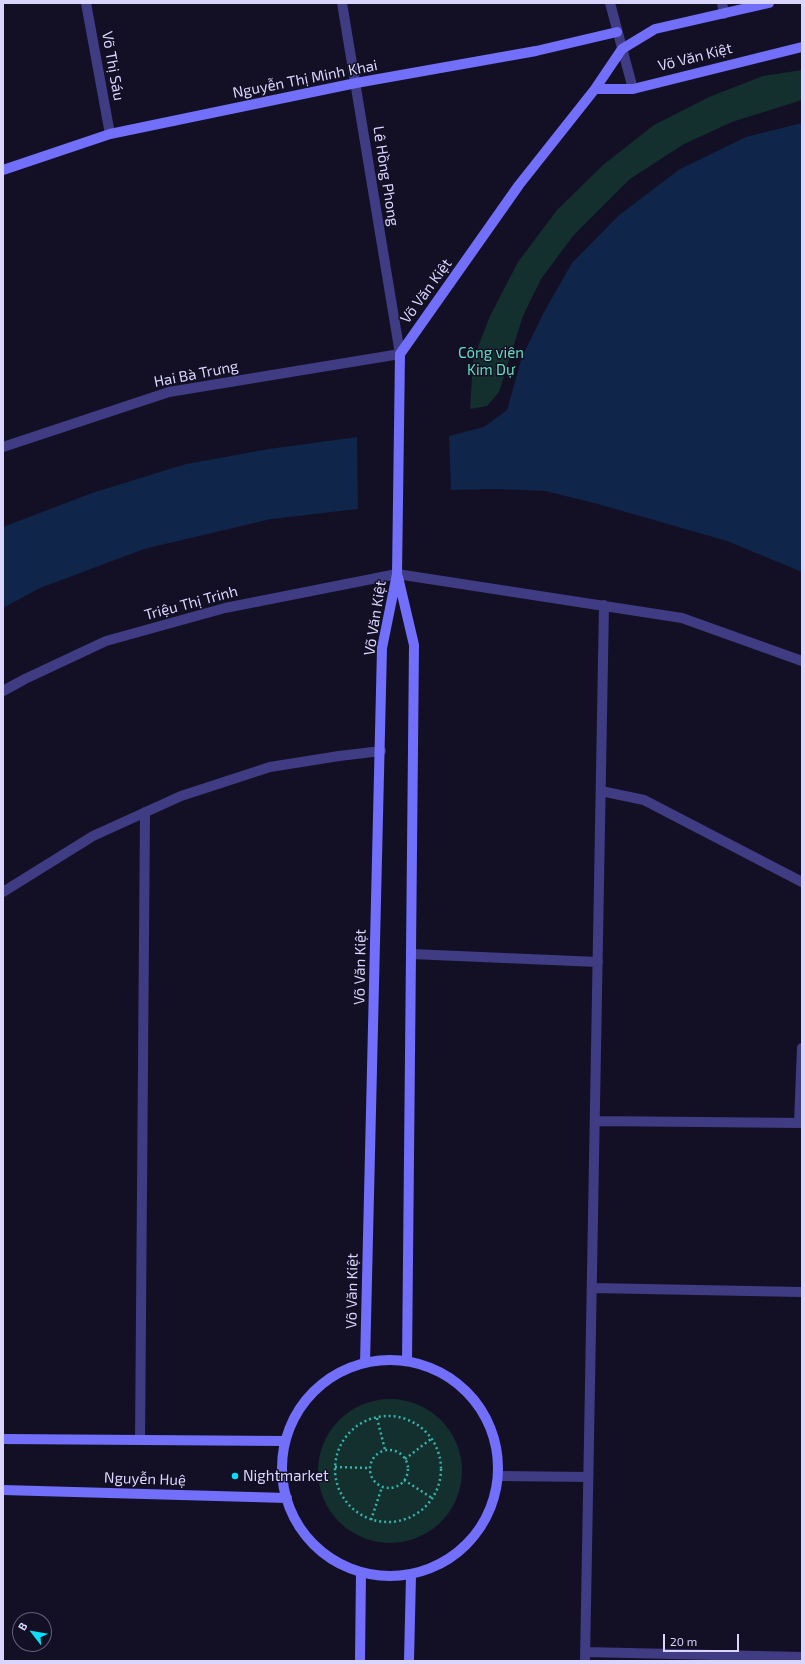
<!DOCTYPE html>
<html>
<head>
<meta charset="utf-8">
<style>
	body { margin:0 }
	#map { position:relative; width:805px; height:1664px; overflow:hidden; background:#131025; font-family:"Exo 2",sans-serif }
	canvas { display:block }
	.frame { position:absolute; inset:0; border:4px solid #dad5fe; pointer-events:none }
	.north { position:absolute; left:12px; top:1612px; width:40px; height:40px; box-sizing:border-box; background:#131025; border:1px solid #635f7c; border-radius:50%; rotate:301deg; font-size:11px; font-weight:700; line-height:16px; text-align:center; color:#dad5fe }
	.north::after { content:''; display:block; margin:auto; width:14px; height:18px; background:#07dff8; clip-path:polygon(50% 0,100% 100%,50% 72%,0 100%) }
	.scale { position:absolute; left:663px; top:1634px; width:76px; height:18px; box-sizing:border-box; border:2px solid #dad5fe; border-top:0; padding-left:5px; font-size:12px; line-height:14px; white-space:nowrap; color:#dad5fe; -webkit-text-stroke:3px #131025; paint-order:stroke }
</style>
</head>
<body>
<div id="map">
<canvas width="805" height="1664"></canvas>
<div class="frame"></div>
<div class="north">B</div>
<div class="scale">20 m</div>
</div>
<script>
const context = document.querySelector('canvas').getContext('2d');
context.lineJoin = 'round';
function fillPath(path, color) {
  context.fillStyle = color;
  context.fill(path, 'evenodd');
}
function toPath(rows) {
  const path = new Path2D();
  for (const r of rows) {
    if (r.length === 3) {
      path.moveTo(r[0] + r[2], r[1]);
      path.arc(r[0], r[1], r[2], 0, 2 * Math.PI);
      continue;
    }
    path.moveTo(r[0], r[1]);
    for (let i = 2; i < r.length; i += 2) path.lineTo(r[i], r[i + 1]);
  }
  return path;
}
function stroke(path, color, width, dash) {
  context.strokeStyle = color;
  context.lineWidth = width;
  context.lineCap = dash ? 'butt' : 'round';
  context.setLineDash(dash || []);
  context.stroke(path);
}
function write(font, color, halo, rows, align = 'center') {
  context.font = font + ' "Exo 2",sans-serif';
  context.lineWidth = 3;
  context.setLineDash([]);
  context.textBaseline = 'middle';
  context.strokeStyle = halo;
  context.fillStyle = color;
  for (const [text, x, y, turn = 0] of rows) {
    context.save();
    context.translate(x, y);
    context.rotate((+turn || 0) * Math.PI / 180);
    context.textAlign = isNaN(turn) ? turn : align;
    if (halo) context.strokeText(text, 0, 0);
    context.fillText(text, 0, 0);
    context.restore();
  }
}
fillPath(toPath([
	[802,70,802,100,732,122,684,144,630,179,573,236,541,279,523,316,499,392,487,406,470,409,473,360,490,316,518,262,557,210,603,165,654,125,709,97,763,76],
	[390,1471,72]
]), '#132f2e');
fillPath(toPath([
	[802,123,802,572,727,541,598,504,545,491,496,489,451,490,449,436,484,427,507,410,522,357,544,312,572,263,618,216,680,169,746,137],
	[357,437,358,509,271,519,144,549,40,588,3,608,3,527,92,493,186,464,269,449]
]), '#0f2549');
stroke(toPath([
	[388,1469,53],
	[377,1418,385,1450],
	[389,1469,19],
	[405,1459,431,1439],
	[335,1467,369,1468],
	[404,1480,432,1498],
	[371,1520,382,1487]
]), '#33b4ad', 2.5, [2, 3]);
stroke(toPath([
	[722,3,724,14]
]), '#3f3c83', 10);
stroke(toPath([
	[86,3,110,134],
	[610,3,633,89],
	[3,447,169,392,400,354,342,3],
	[3,691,25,679,106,641,225,608,397,574,682,618,802,661],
	[601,791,644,800,802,882],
	[3,892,93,836,181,796,270,767,339,756,381,751],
	[411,954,598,962],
	[595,1121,802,1123],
	[799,1123,802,1048],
	[592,1288,802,1292],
	[140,1440,145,812],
	[498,1476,588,1477],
	[585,1652,802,1657],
	[585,1661,604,605]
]), '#3f3c83', 10);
stroke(toPath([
	[595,89,633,89,802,47],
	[3,170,110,134,356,83,536,51,617,32],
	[398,577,414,645,407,1361],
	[390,1468,108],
	[365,1363,382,648,397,574,400,354,519,185,595,89,622,49,655,29,769,3],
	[3,1439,284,1441],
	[3,1490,287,1498],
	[360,1661,361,1572],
	[409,1661,411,1575]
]), '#726ffb', 10);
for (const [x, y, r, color] of [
	[235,1476,4,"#07dff8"]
]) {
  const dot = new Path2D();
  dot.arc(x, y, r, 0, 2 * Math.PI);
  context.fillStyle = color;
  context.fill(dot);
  stroke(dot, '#131025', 1.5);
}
write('15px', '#dad5fe', '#131025', [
	["Võ Văn Kiệt",695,57,-14],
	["Võ Thị Sáu",113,66,80],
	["Nguyễn Thị Minh Khai",305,79,-11],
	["Lê Hồng Phong",386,176,81],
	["Võ Văn Kiệt",426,291,-54],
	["Hai Bà Trưng",196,374,-11],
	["Triệu Thị Trinh",191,603,-15],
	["Võ Văn Kiệt",375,618,-81],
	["Võ Văn Kiệt",360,967,-89],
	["Võ Văn Kiệt",352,1291,-89],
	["Nguyễn Huệ",145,1479,2]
]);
write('15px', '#62ddbe', '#131025', [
	["Công viên",491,353],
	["Kim Dự",491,370]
]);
write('15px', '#dad5fe', '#131025', [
	["Nightmarket",243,1476]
], 'left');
</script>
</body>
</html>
